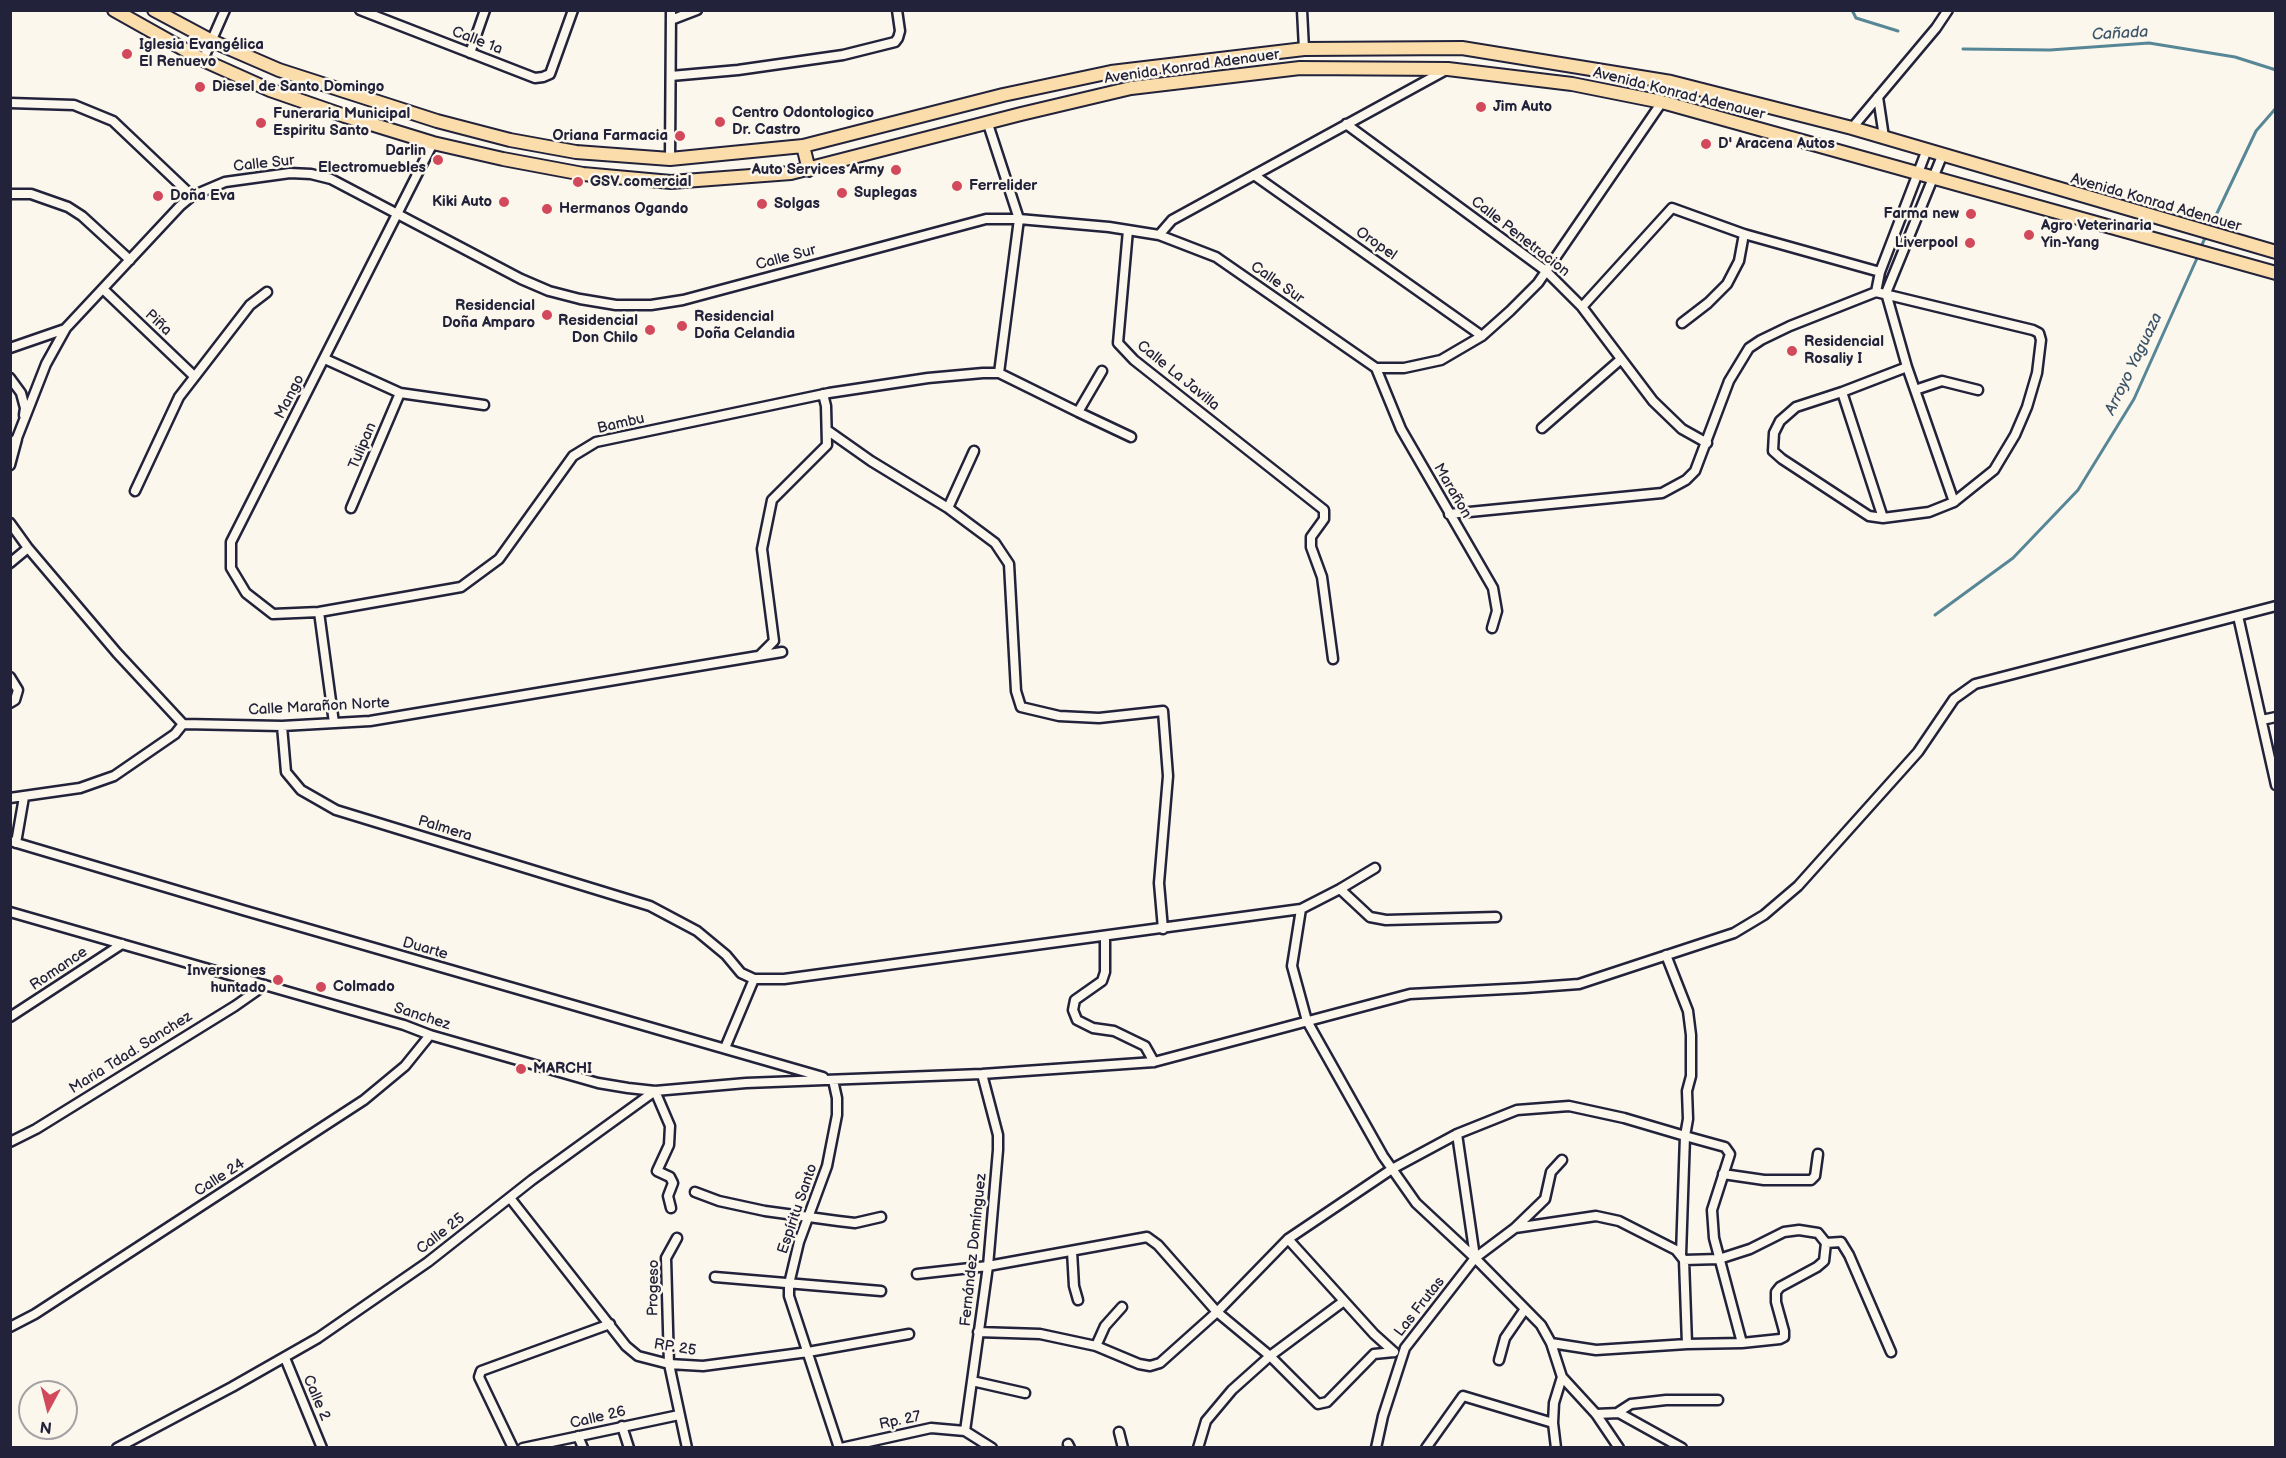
<!DOCTYPE html>
<html>
<head>
<meta charset="utf-8">
<style>
	body { margin:0 }
	#map { position:relative; width:2286px; height:1458px; overflow:hidden; background:#fbf7ec; font-family:"Balsamiq Sans",sans-serif }
	canvas { display:block }
	.frame { position:absolute; inset:0; border:12px solid #22223b; pointer-events:none }
	.north { position:absolute; left:18px; top:1380px; width:60px; height:60px; box-sizing:border-box; background:#fbf7ec; border:2px solid #a4a2a5; border-radius:50%; rotate:187deg; font-size:16px; font-weight:700; line-height:24px; text-align:center; color:#22223b }
	.north::after { content:''; display:block; margin:auto; width:21px; height:27px; background:#d1495b; clip-path:polygon(50% 0,100% 100%,50% 72%,0 100%) }
</style>
</head>
<body>
<div id="map">
<canvas width="2286" height="1458"></canvas>
<div class="frame"></div>
<div class="north">N</div>
</div>
<script>
const context = document.querySelector('canvas').getContext('2d');
context.lineJoin = 'round';
function toPath(rows) {
  const path = new Path2D();
  for (const r of rows) {
    path.moveTo(r[0], r[1]);
    for (let i = 2; i < r.length; i += 2) path.lineTo(r[i], r[i + 1]);
  }
  return path;
}
function stroke(path, color, width, dash) {
  context.strokeStyle = color;
  context.lineWidth = width;
  context.lineCap = dash ? 'butt' : 'round';
  context.setLineDash(dash || []);
  context.stroke(path);
}
function write(font, color, halo, rows, align = 'center') {
  context.font = font + ' "Balsamiq Sans",sans-serif';
  context.lineWidth = 5;
  context.setLineDash([]);
  context.textBaseline = 'middle';
  context.strokeStyle = halo;
  context.fillStyle = color;
  for (const [text, x, y, turn = 0] of rows) {
    context.save();
    context.translate(x, y);
    context.rotate((+turn || 0) * Math.PI / 180);
    context.textAlign = isNaN(turn) ? turn : align;
    if (halo) context.strokeText(text, 0, 0);
    context.fillText(text, 0, 0);
    context.restore();
  }
}
stroke(toPath([
	[1852,10,1856,18,1898,31],
	[1963,49,2050,50,2149,43,2235,57,2276,70],
	[2209,230,2256,131,2276,108],
	[2200,249,2206,236],
	[1935,615,2013,558,2078,490,2134,399,2198,256]
]), '#578797', 3);
const minor = toPath([
	[360,10,535,78,543,77,550,74,573,10],
	[1302,10,1304,49],
	[671,20,697,10],
	[470,53,485,10],
	[203,60,225,10],
	[671,76,738,70,843,55,895,42,898,38,900,31,897,10],
	[1878,97,1884,137],
	[10,103,74,105,113,121,192,196],
	[988,124,1019,219,999,373],
	[1346,124,1546,271,1582,307,1653,401,1682,429,1707,443],
	[1852,128,1936,28,1948,10],
	[433,143,231,542,231,568,246,593,273,614,319,612,461,587,499,559,573,456,596,442,829,393,928,378,983,373,999,373,1078,412,1102,371],
	[1942,156,1886,293,1907,367,1954,502],
	[670,159,671,10],
	[1254,175,1482,336],
	[10,194,31,194,68,207,82,216,130,260],
	[1128,230,1118,343,1134,360,1324,510,1324,519,1311,537,1311,547,1322,577,1333,659],
	[1159,235,1172,220,1446,70],
	[103,289,194,376],
	[1876,292,1880,272,1926,152],
	[1582,307,1672,208,1744,234,1880,272],
	[1682,323,1708,303,1727,284,1739,261,1744,234],
	[10,348,65,329],
	[325,359,400,393,484,405],
	[1376,368,1404,368,1441,360,1482,336,1510,311,1538,283,1662,102],
	[1376,368,1401,429,1493,588,1497,611,1492,628],
	[10,378,21,393,25,408,24,415],
	[1915,390,1942,381,1978,390],
	[1842,392,1883,518],
	[1078,412,1131,437],
	[1542,428,1620,360],
	[827,430,871,461,948,508,974,451],
	[10,445,17,438,46,364,66,328,180,206,192,196,225,182,290,173,311,174,331,179,521,279,549,291,580,299,616,305,651,305,683,300,986,219,1019,219,1109,227,1159,235,1216,257,1376,368],
	[10,465,17,439],
	[135,491,179,397,250,305,267,292],
	[351,508,400,393],
	[948,508,995,543,1009,564,1016,691,1021,707,1059,716,1099,718,1163,711,1168,776,1159,883,1163,929],
	[1449,514,1662,493,1686,480,1695,471,1729,381,1749,348,1761,340,1790,326,1876,292,2033,330,2039,333,2041,340,2037,373,2027,407,2015,435,1994,470,1954,502,1929,512,1883,518,1869,516,1782,459,1773,451,1774,433,1780,421,1796,407,1842,392,1907,367],
	[10,523,28,548,117,653,183,724,282,726,370,721,782,652],
	[10,563,28,548],
	[319,612,334,723],
	[2238,616,2276,785],
	[760,655,774,641,762,549,772,500,827,445,826,406,823,394],
	[10,677,18,690,15,700,10,703],
	[2262,720,2276,717],
	[282,726,286,772,301,790,336,810,650,906,697,931,726,955,741,973,754,979,784,979,1301,909],
	[10,798,80,788,114,776,175,734,183,724],
	[10,841,246,911,823,1077],
	[16,843,24,797],
	[1375,868,1340,889,1301,909,1292,966,1307,1021,1383,1156,1416,1203,1475,1258,1541,1325,1551,1343,1562,1377,1554,1403,1553,1423,1556,1448],
	[1340,889,1370,917,1386,920,1496,917],
	[10,912,404,1025,430,1035,598,1083,628,1088,655,1091,746,1083,982,1074,1154,1062,1410,994,1525,988,1579,984,1734,933,1764,915,1798,886,1918,752,1954,699,1975,684,2276,606],
	[1105,937,1105,972,1102,981,1075,1000,1073,1010,1077,1020,1093,1028,1114,1031,1145,1046,1154,1062],
	[10,1017,122,944],
	[725,1048,754,979],
	[833,1080,837,1098,837,1115,827,1166,799,1242,789,1284,789,1296,839,1448],
	[1457,1134,1475,1257],
	[10,1142,36,1129,235,1006,265,985],
	[1723,1174,1764,1180,1811,1180,1815,1176,1818,1154],
	[695,1192,719,1201,765,1211,838,1221,855,1223,881,1217],
	[510,1198,626,1346,638,1356,669,1364,703,1366,808,1352,909,1334],
	[1515,1228,1545,1199,1551,1172,1562,1160],
	[677,1238,666,1258,669,1364,687,1448],
	[1288,1239,1374,1334,1394,1352],
	[1826,1243,1841,1242,1849,1255,1891,1352],
	[1072,1251,1074,1286,1078,1300],
	[1681,1255,1685,1136,1725,1147,1730,1154,1712,1210,1714,1238,1742,1343],
	[917,1274,988,1266,1147,1237,1158,1245,1217,1312,1270,1356,1344,1301],
	[715,1277,881,1291],
	[10,1327,35,1314,364,1100,405,1066,430,1035],
	[978,1332,1040,1334,1096,1346,1139,1364,1150,1366,1160,1363,1217,1312,1288,1239,1392,1169,1457,1134,1517,1110,1569,1106,1624,1118,1685,1136,1688,1119,1687,1091,1691,1076,1691,1035,1688,1011,1666,955],
	[1551,1343,1596,1350,1687,1344,1742,1343,1780,1339,1784,1337,1784,1331,1776,1302,1776,1292,1780,1287,1817,1267,1824,1261,1826,1243,1818,1233,1799,1230,1784,1232,1750,1249,1719,1259,1684,1260],
	[1096,1346,1105,1326,1122,1307],
	[285,1358,322,1448],
	[1499,1360,1505,1338,1525,1309],
	[1562,1377,1596,1414,1619,1448],
	[972,1381,1025,1393],
	[1617,1413,1631,1404,1666,1400,1718,1400],
	[1596,1414,1619,1413,1682,1448],
	[622,1426,629,1448],
	[965,1431,988,1266,998,1150,998,1135,982,1074],
	[1119,1432,1123,1448],
	[578,1436,583,1448],
	[1068,1444,1070,1448],
	[117,1448,232,1387,318,1338,428,1262,532,1180,655,1091,670,1126,669,1145,657,1171,670,1177,673,1183,668,1196,671,1208],
	[513,1448,479,1377,481,1371,610,1324],
	[523,1448,679,1415],
	[841,1448,931,1428,965,1431,992,1448],
	[1198,1448,1206,1421,1232,1390,1270,1356,1318,1404,1327,1402,1374,1354,1394,1352],
	[1376,1448,1383,1416,1405,1348,1475,1258,1515,1228,1596,1216,1619,1221,1676,1250,1684,1260,1687,1344],
	[1426,1448,1463,1396,1553,1423]
]);
const primary = toPath([
	[114,10,203,60,270,90,345,116,433,143,503,159,583,174,671,182,791,173,1021,114,1131,88,1300,68,1448,69,1572,84,1662,102,2276,273],
	[154,10,212,41,279,70,437,121,510,140,576,152,670,159,803,146,1003,95,1111,72,1304,49,1462,48,1671,82,1852,128,2276,252],
	[803,146,809,170]
]);
stroke(minor, '#22223b', 13);
stroke(primary, '#22223b', 16);
stroke(minor, '#fbf7ec', 8);
stroke(primary, '#fbddab', 12);
for (const [x, y, r, color] of [
	[127,54,6,"#d1495b"],
	[200,87,6,"#d1495b"],
	[1481,107,6,"#d1495b"],
	[720,122,6,"#d1495b"],
	[261,123,6,"#d1495b"],
	[680,136,6,"#d1495b"],
	[1706,144,6,"#d1495b"],
	[438,160,6,"#d1495b"],
	[896,170,6,"#d1495b"],
	[578,182,6,"#d1495b"],
	[957,186,6,"#d1495b"],
	[842,193,6,"#d1495b"],
	[158,196,6,"#d1495b"],
	[504,202,6,"#d1495b"],
	[762,204,6,"#d1495b"],
	[547,209,6,"#d1495b"],
	[1971,214,6,"#d1495b"],
	[2029,235,6,"#d1495b"],
	[1970,243,6,"#d1495b"],
	[547,315,6,"#d1495b"],
	[682,326,6,"#d1495b"],
	[650,330,6,"#d1495b"],
	[1792,351,6,"#d1495b"],
	[278,980,6,"#d1495b"],
	[321,987,6,"#d1495b"],
	[521,1069,6,"#d1495b"]
]) {
  const dot = new Path2D();
  dot.arc(x, y, r, 0, 2 * Math.PI);
  context.fillStyle = color;
  context.fill(dot);
  stroke(dot, '#fbf7ec', 2);
}
write('15px', '#22223b', '#fbf7ec', [
	["Calle 1a",477,41,21],
	["Avenida Konrad Adenauer",1192,67,-8],
	["Avenida Konrad Adenauer",1679,94,14],
	["Calle Sur",264,164,-6],
	["Avenida Konrad Adenauer",2156,203,16],
	["Calle Penetracion",1520,237,38],
	["Oropel",1376,244,35],
	["Calle Sur",786,258,-15],
	["Calle Sur",1277,283,35],
	["Piña",158,323,43],
	["Calle La Javilla",1178,376,39],
	["Mango",290,397,-63],
	["Bambu",621,424,-13],
	["Tulipan",363,446,-67],
	["Marañon",1452,491,60],
	["Calle Marañon Norte",319,707,-3],
	["Palmera",445,829,17],
	["Duarte",425,949,16],
	["Romance",59,969,-34],
	["Sanchez",422,1017,18],
	["Maria Tdad. Sanchez",131,1053,-32],
	["Calle 24",220,1178,-33],
	["Espíritu Santo",798,1209,-71],
	["Calle 25",441,1234,-38],
	["Fernández Domínguez",974,1250,-84],
	["Progeso",654,1288,-89],
	["Las Frutas",1420,1307,-52],
	["RP. 25",675,1348,9],
	["Calle 2",316,1398,67],
	["Calle 26",598,1418,-13],
	["Rp. 27",900,1421,-12]
]);
write('bold 15px', '#22223b', '#fbf7ec', [
	["Iglesia Evangélica",139,45],
	["El Renuevo",139,62],
	["Diesel de Santo Domingo",212,87],
	["Jim Auto",1493,107],
	["Centro Odontologico",732,113],
	["Dr. Castro",732,130],
	["Funeraria Municipal",273,114],
	["Espiritu Santo",273,131],
	["Oriana Farmacia",668,136,"right"],
	["D' Aracena Autos",1718,144],
	["Darlin",426,151,"right"],
	["Electromuebles",426,168,"right"],
	["Auto Services Army",884,170,"right"],
	["GSV comercial",590,182],
	["Ferrelider",969,186],
	["Suplegas",854,193],
	["Doña Eva",170,196],
	["Kiki Auto",492,202,"right"],
	["Solgas",774,204],
	["Hermanos Ogando",559,209],
	["Farma new",1959,214,"right"],
	["Agro Veterinaria",2041,226],
	["Yin-Yang",2041,243],
	["Liverpool",1958,243,"right"],
	["Residencial",535,306,"right"],
	["Doña Amparo",535,323,"right"],
	["Residencial",694,317],
	["Doña Celandia",694,334],
	["Residencial",638,321,"right"],
	["Don Chilo",638,338,"right"],
	["Residencial",1804,342],
	["Rosaliy I",1804,359],
	["Inversiones",266,971,"right"],
	["huntado",266,988,"right"],
	["Colmado",333,987],
	["MARCHI",533,1069]
], 'left');
write('italic 16px', '#3c5469', '#fbf7ec', [
	["Cañada",2120,34,-3],
	["Arroyo Yaguaza",2134,364,-64]
]);
</script>
</body>
</html>
